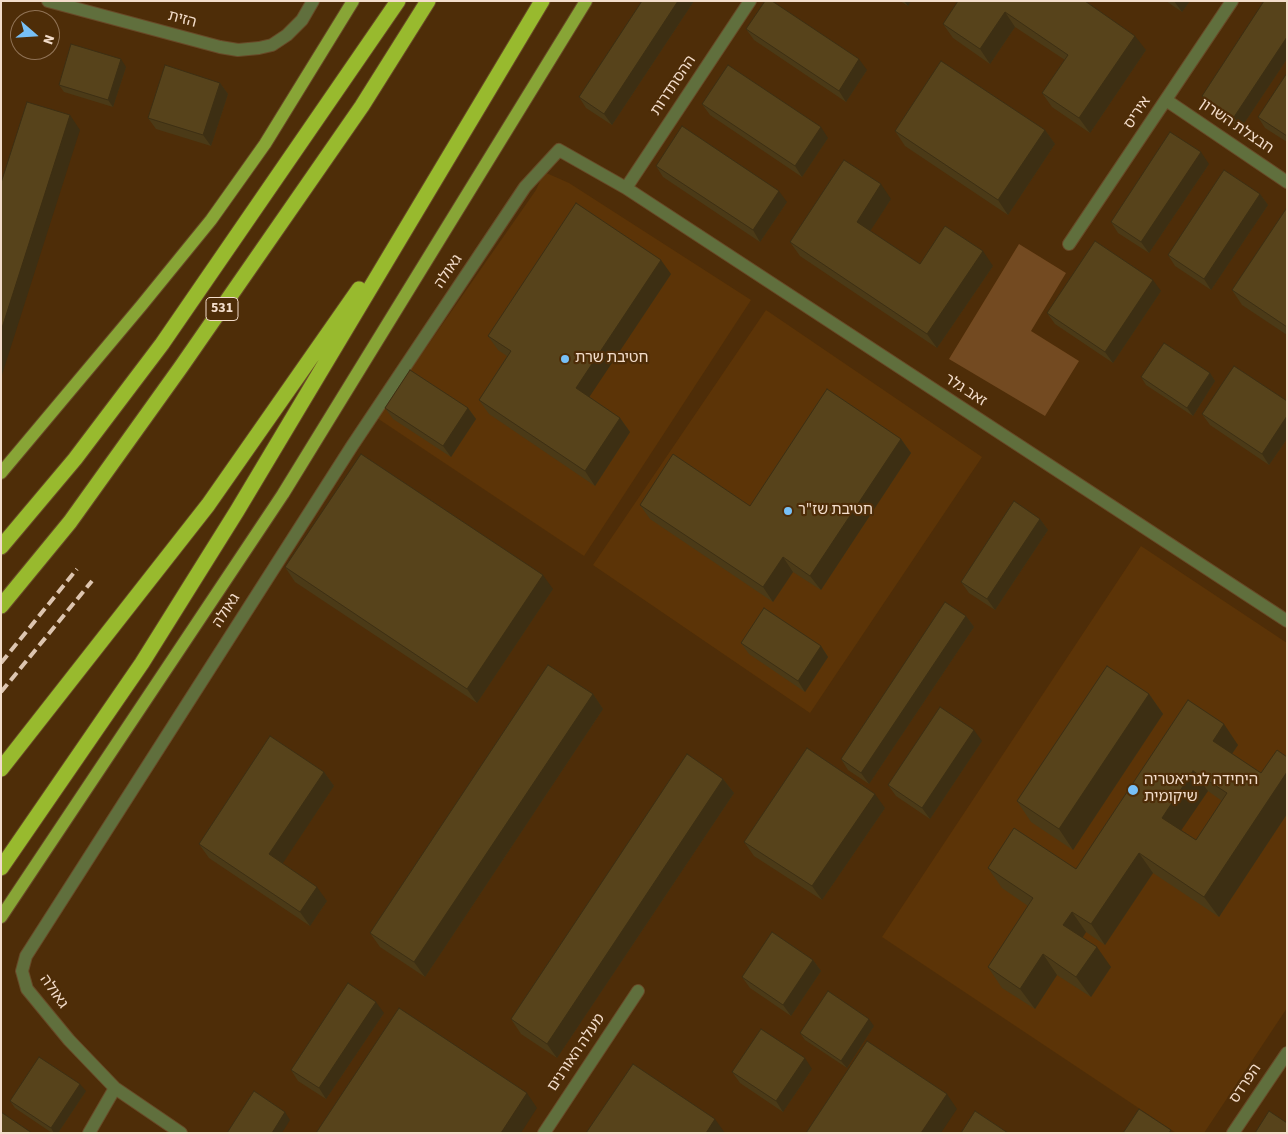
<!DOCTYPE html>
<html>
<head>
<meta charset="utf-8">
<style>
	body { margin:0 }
	#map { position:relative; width:1288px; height:1134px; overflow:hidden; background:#4e2d08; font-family:"Source Sans 3",sans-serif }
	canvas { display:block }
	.frame { position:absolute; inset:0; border:2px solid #f3ddcb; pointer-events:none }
	.north { position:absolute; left:10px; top:10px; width:50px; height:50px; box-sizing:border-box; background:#4e2d08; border:1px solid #907356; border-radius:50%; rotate:109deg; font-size:14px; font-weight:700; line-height:20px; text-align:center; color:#f3ddcb }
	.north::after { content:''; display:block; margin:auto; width:18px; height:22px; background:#77c0f7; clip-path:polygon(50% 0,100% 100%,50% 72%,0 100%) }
</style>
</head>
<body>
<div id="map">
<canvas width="1288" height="1134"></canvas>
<div class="frame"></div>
<div class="north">N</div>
</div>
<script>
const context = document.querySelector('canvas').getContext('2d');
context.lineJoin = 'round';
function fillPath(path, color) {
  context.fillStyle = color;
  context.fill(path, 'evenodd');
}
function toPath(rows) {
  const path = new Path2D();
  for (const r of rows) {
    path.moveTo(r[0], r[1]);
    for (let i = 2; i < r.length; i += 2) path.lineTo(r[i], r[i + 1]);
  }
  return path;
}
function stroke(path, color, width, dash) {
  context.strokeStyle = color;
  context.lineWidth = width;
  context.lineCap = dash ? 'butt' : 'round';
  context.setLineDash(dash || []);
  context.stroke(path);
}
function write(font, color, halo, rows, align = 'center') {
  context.font = font + ' "Source Sans 3","Noto Sans Hebrew",sans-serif';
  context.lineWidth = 4.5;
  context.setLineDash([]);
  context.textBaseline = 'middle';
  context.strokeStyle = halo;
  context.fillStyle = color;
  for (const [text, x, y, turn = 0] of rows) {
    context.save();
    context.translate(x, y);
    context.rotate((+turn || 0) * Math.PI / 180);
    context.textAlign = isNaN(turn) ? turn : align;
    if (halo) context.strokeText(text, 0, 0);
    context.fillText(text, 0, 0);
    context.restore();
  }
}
fillPath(toPath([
	[544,172,569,183,751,300,584,556,377,418,536,190],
	[766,310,982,457,810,713,593,565],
	[1141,546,1287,643,1287,1008,1204,1133,1176,1133,882,937]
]), '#5c3407');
fillPath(toPath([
	[1019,244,1066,273,1031,331,1079,361,1045,416,949,359]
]), '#734a21');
const pedestrian = toPath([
	[544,1133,638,991]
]);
const minor = toPath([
	[48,1,220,47,238,50,259,48,272,45,287,35,302,20,313,1],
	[1166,100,1287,182],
	[626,188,750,1],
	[1069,244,1232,1],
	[89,1133,115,1088],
	[181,1133,115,1088,69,1040,27,989,22,971,26,956,352,446,525,187,559,150,626,188,1287,621],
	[1233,1133,1287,1053]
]);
const primary = toPath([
	[1,473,141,306,211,220,265,144,353,1],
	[1,917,283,494,586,1]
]);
const motorway = toPath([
	[1,547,75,459,162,344,398,1],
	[1,606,70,522,181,367,362,106,428,1],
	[1,769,208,505,359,289],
	[1,868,142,663,237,511,542,1]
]);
stroke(pedestrian, '#684927', 14);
stroke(minor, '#684927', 14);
stroke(primary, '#684927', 14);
stroke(motorway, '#684927', 17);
stroke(pedestrian, '#606f3d', 12);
stroke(minor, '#606f3d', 12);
stroke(primary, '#88a536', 12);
stroke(motorway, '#98ba2e', 15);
stroke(toPath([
	[1,663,77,569],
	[1,692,92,581]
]), '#ddc5b0', 4, [10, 5]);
fillPath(toPath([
	[642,1,694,1,612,125,586,108,579,97],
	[900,1,911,1,908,6],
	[958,1,1085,1,1146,50,1090,133,1052,107,1042,93,1065,60,1015,27,990,64,953,38,943,24],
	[1166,1,1190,1,1182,12],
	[1287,1,1287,59,1241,128,1210,107,1202,96],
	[746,29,867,70,846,102,754,40],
	[126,67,113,107,64,92,59,85],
	[1287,73,1287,142,1265,128,1258,117],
	[220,83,228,94,211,146,156,129,148,118],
	[702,104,828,138,802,177,710,115],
	[1045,130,1055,144,1008,215,905,146,895,131],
	[1209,164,1149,253,1118,233,1111,222],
	[656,166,787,202,760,242,663,177],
	[1260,194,1268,205,1211,290,1175,266,1168,255],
	[891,199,870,231,920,264,993,266,937,348,800,256,790,242],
	[1287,209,1287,335,1242,305,1232,290],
	[671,274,589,397,620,418,630,432,595,486,489,414,479,400,507,356,498,350,488,336],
	[1161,291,1113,363,1055,324,1047,313],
	[1210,373,1215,381,1193,416,1146,385,1141,377],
	[1287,401,1287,439,1269,465,1210,425,1202,414],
	[385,408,468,408,476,419,451,457,393,419],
	[901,439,911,453,821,590,793,572,773,602,650,519,640,505,750,506],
	[1040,519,1048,530,995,610,969,593,961,582],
	[285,567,553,589,477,703,295,582],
	[966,616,974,627,869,784,848,770,841,759],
	[741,643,821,646,828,657,805,692,749,654],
	[593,694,603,709,425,977,380,947,370,933],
	[1149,694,1163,714,1073,850,1031,822,1017,801],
	[1188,700,1238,745,1232,754,1261,773,1287,757,1287,814,1219,917,1153,873,1105,945,1086,932,1083,937,1111,967,1091,997,1057,975,1035,1009,1002,988,988,967,1028,906,1002,888,988,868,1076,869],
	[1208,791,1222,801,1196,840,1181,830],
	[982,741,930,819,896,796,888,785],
	[324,772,334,786,282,864,327,901,310,926,209,858,199,844],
	[723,779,734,793,557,1058,521,1034,511,1019],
	[885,808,822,900,754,856,744,842],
	[813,960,821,971,791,1016,750,988,742,977],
	[384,1013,326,1099,298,1081,291,1070],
	[874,1026,847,1068,805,1040,800,1033],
	[812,1069,783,1112,740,1083,732,1072],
	[86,1091,58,1133,52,1133,15,1108,10,1101]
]), '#4b3a17');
fillPath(toPath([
	[678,1,694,1,612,125,604,114],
	[904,1,911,1,908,6],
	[1174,1,1190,1,1182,12],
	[1005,12,1015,27,990,64,980,49],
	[1135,36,1146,50,1090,133,1079,118],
	[1287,37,1287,59,1241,128,1234,117],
	[121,59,126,67,113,107,108,100],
	[859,59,867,70,846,102,839,91],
	[220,83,228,94,211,146,203,135],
	[70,115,80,130,1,378,1,331],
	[821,127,828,138,802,177,795,166],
	[1045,130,1055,144,1008,215,998,200],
	[1201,152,1209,164,1149,253,1141,242],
	[881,184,891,199,867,236,857,222],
	[779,191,787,202,760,242,753,230],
	[1260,194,1268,205,1211,290,1204,279],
	[983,251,993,266,937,348,927,334],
	[661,260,671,274,586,402,576,388],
	[1153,280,1161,291,1113,363,1105,352],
	[1210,373,1215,381,1193,416,1187,408],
	[468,408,476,419,451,457,443,446],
	[1287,416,1287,439,1269,465,1262,454],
	[620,418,630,432,595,486,585,471],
	[901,439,911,453,821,590,810,576],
	[1040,519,1048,530,995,610,987,599],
	[783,557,793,572,773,602,763,587],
	[543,575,553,589,477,703,467,689],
	[966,616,974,627,869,784,861,773],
	[821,646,828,657,805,692,798,681],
	[593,694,603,709,425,977,414,962],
	[1149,694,1163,714,1073,850,1059,829],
	[1224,724,1238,745,1227,761,1213,741],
	[974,730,982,741,930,819,922,808],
	[1193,771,1208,791,1176,838,1162,818],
	[324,772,334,786,279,869,269,854],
	[1287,772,1287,814,1219,917,1204,897],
	[723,779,734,793,557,1058,547,1044],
	[875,794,885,808,822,900,812,886],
	[1139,853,1153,873,1105,945,1091,924],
	[317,887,327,901,310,926,300,912],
	[1072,912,1086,932,1078,945,1063,925],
	[1097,947,1111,967,1091,997,1076,977],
	[1043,954,1057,975,1035,1009,1020,989],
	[813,960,821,971,791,1016,783,1005],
	[376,1002,384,1013,326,1099,319,1088],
	[869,1019,874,1026,847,1068,841,1061],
	[805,1058,812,1069,783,1112,776,1101],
	[80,1084,86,1091,58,1133,54,1133,51,1128],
	[527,1093,537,1108,521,1133,501,1133],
	[947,1094,957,1109,941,1133,921,1133],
	[285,1112,290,1120,282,1133,272,1133],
	[715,1119,725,1133,706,1133]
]), '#3d2f13');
const building = toPath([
	[642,1,678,1,604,114,579,97,642,1],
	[765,1,772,1,859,59,839,91,746,29,765,1],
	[958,1,1085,1,1135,36,1079,118,1042,93,1068,55,1005,12,980,49,943,24,958,1],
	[1264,1,1287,1,1287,37,1234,117,1202,96,1264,1],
	[71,44,121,59,108,100,59,85,71,44],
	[941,61,1045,130,998,200,895,131,941,61],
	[165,65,220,83,203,135,148,118,165,65],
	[728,65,821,127,795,166,702,104,728,65],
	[1287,73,1287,136,1258,117,1287,73],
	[27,102,70,115,1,331,1,183,27,102],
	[682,126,779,191,753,230,656,166,682,126],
	[1170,132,1201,152,1141,242,1111,222,1170,132],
	[844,160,881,184,857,222,920,264,945,226,983,251,927,334,790,242,844,160],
	[1224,170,1260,194,1204,279,1168,255,1224,170],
	[576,203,661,260,576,388,620,418,585,471,479,400,511,351,488,336,576,203],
	[1286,209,1287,209,1287,327,1232,290,1286,209],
	[1095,241,1153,280,1105,352,1047,313,1095,241],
	[1164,343,1210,373,1187,408,1141,377,1164,343],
	[1234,366,1287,401,1287,416,1262,454,1202,414,1234,366],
	[410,370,468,408,443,446,385,408,410,370],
	[827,389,901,439,810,576,783,557,763,587,640,505,673,454,750,506,827,389],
	[361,454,543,575,467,689,285,567,361,454],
	[1014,501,1040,519,987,599,961,582,1014,501],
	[945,602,966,616,861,773,841,759,945,602],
	[764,608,821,646,798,681,741,643,764,608],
	[548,665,593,694,414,962,370,933,548,665],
	[1107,666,1149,694,1059,829,1017,801,1107,666],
	[1188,700,1224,724,1213,741,1261,773,1277,750,1287,757,1287,772,1204,897,1139,853,1091,924,1072,912,1063,925,1097,947,1076,977,1043,954,1020,989,988,967,1033,898,988,868,1014,828,1076,869,1188,700],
	[1193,771,1227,793,1196,840,1162,818,1193,771],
	[940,707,974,730,922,808,888,785,940,707],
	[270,736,324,772,269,854,317,887,300,912,199,844,270,736],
	[807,748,875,794,812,886,744,842,807,748],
	[687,754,723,779,547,1044,511,1019,687,754],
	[772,932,813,960,783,1005,742,977,772,932],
	[348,983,376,1002,319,1088,291,1070,348,983],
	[828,991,869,1019,841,1061,800,1033,828,991],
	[399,1008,527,1093,501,1133,316,1133,399,1008],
	[761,1029,805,1058,776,1101,732,1072,761,1029],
	[867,1041,947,1094,921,1133,806,1133,867,1041],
	[39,1057,80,1084,51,1128,10,1101,39,1057],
	[633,1064,715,1119,706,1133,586,1133,633,1064],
	[254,1091,285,1112,272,1133,227,1133,254,1091],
	[1139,1109,1171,1130,1169,1133,1123,1133,1139,1109],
	[975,1111,1008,1133,961,1133,975,1111],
	[1269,1111,1287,1123,1287,1133,1255,1133,1269,1111],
	[1,1112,32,1133,1,1133,1,1112]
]);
fillPath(building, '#57431b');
stroke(building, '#3d2f13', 1);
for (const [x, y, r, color] of [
	[565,359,5,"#77c0f7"],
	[788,511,5,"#77c0f7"],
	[1133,790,6,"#77c0f7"]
]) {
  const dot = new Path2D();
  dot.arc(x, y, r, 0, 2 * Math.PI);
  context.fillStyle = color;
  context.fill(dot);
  stroke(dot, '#4e2d08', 2);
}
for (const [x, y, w] of [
	[222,309,32]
]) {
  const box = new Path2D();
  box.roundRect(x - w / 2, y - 11.5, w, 23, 4);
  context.fillStyle = '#4e2d08';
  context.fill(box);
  stroke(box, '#f3ddcb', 1);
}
write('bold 14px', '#f3ddcb', null, [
	["531",222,309]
]);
write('15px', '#f3ddcb', '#4e2d08', [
	["הזית",182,20,15],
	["ההסתדרות",674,86,-56],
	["איריס",1138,113,-56],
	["חבצלת השרון",1236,127,34],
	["גאולה",449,272,-56],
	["זאב גלר",965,391,33],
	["גאולה",227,611,-57],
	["גאולה",53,992,55],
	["מעלה האורנים",577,1053,-56],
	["הפרדס",1246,1084,-56]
]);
write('15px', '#f3ddcb', '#4e2d08', [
	["חטיבת שרת",575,359],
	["חטיבת שז\"ר",798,511],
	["היחידה לגריאטריה",1144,781],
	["שיקומית",1144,798]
], 'left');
</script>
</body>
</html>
